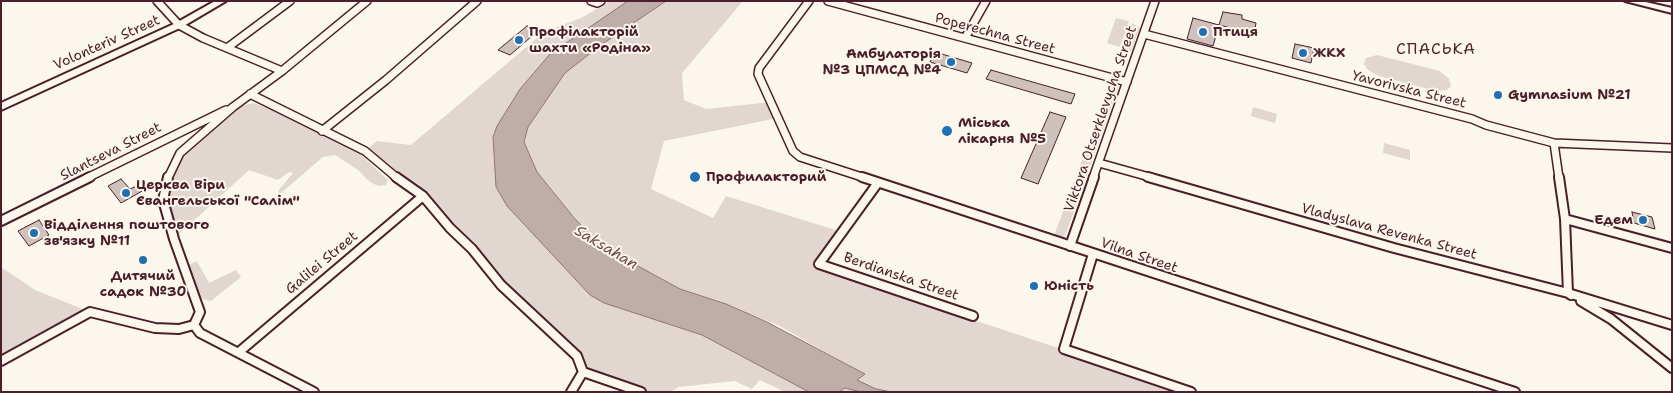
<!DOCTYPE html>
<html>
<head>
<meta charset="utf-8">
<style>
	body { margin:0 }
	#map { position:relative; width:1673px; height:393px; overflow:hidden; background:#fbf7ec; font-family:"Shantell Sans",sans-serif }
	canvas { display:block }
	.frame { position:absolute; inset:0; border:2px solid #4a1f2b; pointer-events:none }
</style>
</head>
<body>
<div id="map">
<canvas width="1673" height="393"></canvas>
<div class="frame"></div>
</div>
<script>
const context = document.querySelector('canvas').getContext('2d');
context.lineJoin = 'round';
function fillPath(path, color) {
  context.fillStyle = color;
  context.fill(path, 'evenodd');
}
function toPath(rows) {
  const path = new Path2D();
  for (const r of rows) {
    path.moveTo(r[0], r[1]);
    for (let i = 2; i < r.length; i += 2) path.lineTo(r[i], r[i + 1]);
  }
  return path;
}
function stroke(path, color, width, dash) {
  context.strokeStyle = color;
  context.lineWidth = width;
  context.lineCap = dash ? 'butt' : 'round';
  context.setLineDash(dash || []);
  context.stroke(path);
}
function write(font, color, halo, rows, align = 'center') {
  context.font = font + ' "Shantell Sans",sans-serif';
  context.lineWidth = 4;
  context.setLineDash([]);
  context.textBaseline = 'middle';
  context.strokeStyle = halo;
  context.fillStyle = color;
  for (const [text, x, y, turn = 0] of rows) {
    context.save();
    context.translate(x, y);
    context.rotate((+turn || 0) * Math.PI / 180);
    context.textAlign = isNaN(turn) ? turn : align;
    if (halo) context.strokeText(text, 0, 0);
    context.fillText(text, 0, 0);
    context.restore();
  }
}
fillPath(toPath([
	[610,1,628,1,550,54,520,89,497,126,493,137,496,187,507,206,590,295,604,303,702,335,809,392,785,392,760,380,752,389,735,381,679,387,670,392,641,392,592,374,518,303,437,211,365,151,377,141,411,145,544,32,581,18],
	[666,1,743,1,682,73,684,100,706,109,771,102,778,118,664,141,651,189,713,218,726,196,842,232,817,268,1191,392,840,392,864,374,776,324,680,289,603,247,575,219,537,172,524,142,528,127,565,73,601,45],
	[1116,18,1129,21,1120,47,1107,43],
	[1132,23,1140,28,1131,51,1128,52,1122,50],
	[1377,55,1440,71,1449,79,1451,86,1447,90,1436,91,1379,76,1368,70,1364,64,1366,58],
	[1111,81,1119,86,1065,236,1059,238,1054,236],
	[254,103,288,117,360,154,388,180,386,185,378,186,370,182,358,170,335,155,323,157,280,194,278,193,279,190,293,173,289,172,278,180,249,170,177,236,168,199,170,182,183,153,238,107],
	[1253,107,1277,114,1275,123,1251,116],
	[1384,143,1410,150,1410,160,1383,153],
	[197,261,209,283,236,270,241,277,211,301,203,299,196,294,186,266],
	[1,267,35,290,90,312,1,361]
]), '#e2d7d0');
const water = toPath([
	[628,1,666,1,601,45,565,73,528,127,524,142,537,172,575,219,603,247,680,289,726,304,767,322,865,374,857,380,876,389,892,392,861,392,845,388,839,392,809,392,702,335,604,303,590,295,507,206,496,187,493,137,497,126,520,89,550,54,628,1]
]);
fillPath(water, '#bfadaa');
stroke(water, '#907477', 1);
const building = toPath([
	[1223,12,1242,15,1242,19,1256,23,1254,34,1219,25,1223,12],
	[1193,18,1219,25,1213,46,1187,39,1193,18],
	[527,26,539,30,510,55,498,50,527,26],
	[1295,44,1314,48,1311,63,1292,58,1295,44],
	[935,52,972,63,967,73,930,62,935,52],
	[991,70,1036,83,1075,94,1071,104,986,79,991,70],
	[1050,112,1066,117,1038,184,1021,178,1050,112],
	[121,179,130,189,139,185,144,190,121,203,108,186,121,179],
	[1632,212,1652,217,1655,229,1634,223,1632,212],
	[39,220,49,235,29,246,18,231,39,220]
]);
fillPath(building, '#cfc2bc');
stroke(building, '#4a1f2b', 1);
const minorFar1 = toPath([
	[157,1,179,25,203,38,282,71],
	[591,1,597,3,601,1],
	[809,1,759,68,758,74,793,151,800,157,865,178],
	[828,1,1127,82],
	[1144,34,1472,119,1486,125,1554,143,1672,148],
	[965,38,986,1],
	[227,48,290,1],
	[250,94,365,151,397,178],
	[322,131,386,80,477,1],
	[1554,143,1559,178],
	[1099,163,1153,178],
	[87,178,226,110],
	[168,178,180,153,233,107,282,71,367,1],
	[1093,178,1155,1]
]);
const minor = toPath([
	[168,177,163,200,174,239,200,312,194,325],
	[396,177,423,196,450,228,472,249,501,285,577,356,583,372],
	[862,177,1515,392],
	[1148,177,1394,248,1568,293,1672,325],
	[1559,177,1565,219,1568,293,1571,295],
	[877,184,819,264,973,316],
	[1565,219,1672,248],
	[1,221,90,177],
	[1070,246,1094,177],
	[1093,254,1064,349,1191,392],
	[1581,301,1611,319,1672,368],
	[194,325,200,333,314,392],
	[239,352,423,196],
	[1,361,90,312,155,328,179,329,194,325],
	[583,372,641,392],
	[571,392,583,372]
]);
const tertiary = toPath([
	[215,1,226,1,182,27,1,110,1,103,176,23,215,1],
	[1625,1,1641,1,1672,8,1672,13,1625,1]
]);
stroke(minorFar1, '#4a1f2b', 10);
stroke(minor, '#4a1f2b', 12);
stroke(tertiary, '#4a1f2b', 4);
stroke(minorFar1, '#fbf7ec', 7);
stroke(minor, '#fbf7ec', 8);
fillPath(tertiary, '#fbf7ec');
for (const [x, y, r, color] of [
	[1203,32,5,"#1f6fb2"],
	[519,40,5,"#1f6fb2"],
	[1303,53,5,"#1f6fb2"],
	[951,62,5,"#1f6fb2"],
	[1498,95,5,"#1f6fb2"],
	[947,131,6,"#1f6fb2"],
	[695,177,6,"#1f6fb2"],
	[126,193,5,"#1f6fb2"],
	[1643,220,5,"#1f6fb2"],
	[34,233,5,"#1f6fb2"],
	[143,260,5,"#1f6fb2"],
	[1034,286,5,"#1f6fb2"]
]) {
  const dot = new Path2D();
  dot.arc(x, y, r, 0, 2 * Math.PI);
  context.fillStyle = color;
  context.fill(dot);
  stroke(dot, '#fbf7ec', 2);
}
write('bold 14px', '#4a1f2b', '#fbf7ec', [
	["Профілакторій",529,32],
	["шахти «Родіна»",529,48],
	["Птиця",1213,32],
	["ЖКХ",1313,53],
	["Амбулаторія",941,54,"right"],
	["№3 ЦПМСД №4",941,70,"right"],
	["Gymnasium №21",1508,95],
	["Міська",958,123],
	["лікарня №5",958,139],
	["Профилакторий",706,177],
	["Церква Віри",136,185],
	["Євангельської \"Салім\"",136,201],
	["Едем",1633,220,"right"],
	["Відділення поштового",44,225],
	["зв'язку №11",44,241],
	["Дитячий",143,276,"center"],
	["садок №30",143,292,"center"],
	["Юність",1044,286]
], 'left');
write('14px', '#4a1f2b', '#fbf7ec', [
	["Poperechna Street",995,34,15],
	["Volonteriv Street",107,43,-24],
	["Yavorivska Street",1409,90,14],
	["Viktora Otserklevycha Street",1101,119,-71],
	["Slantseva Street",111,152,-27],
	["Vladyslava Revenka Street",1389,232,15],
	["Vilna Street",1139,256,19],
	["Galilei Street",322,263,-40],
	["Berdianska Street",901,277,19]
]);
write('italic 15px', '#6d4a51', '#fbf7ec', [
	["Saksahan",606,248,31]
]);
context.letterSpacing = '1px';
write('16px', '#4a1f2b', '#fbf7ec', [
	["СПАСЬКА",1436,50]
]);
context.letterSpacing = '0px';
</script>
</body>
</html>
